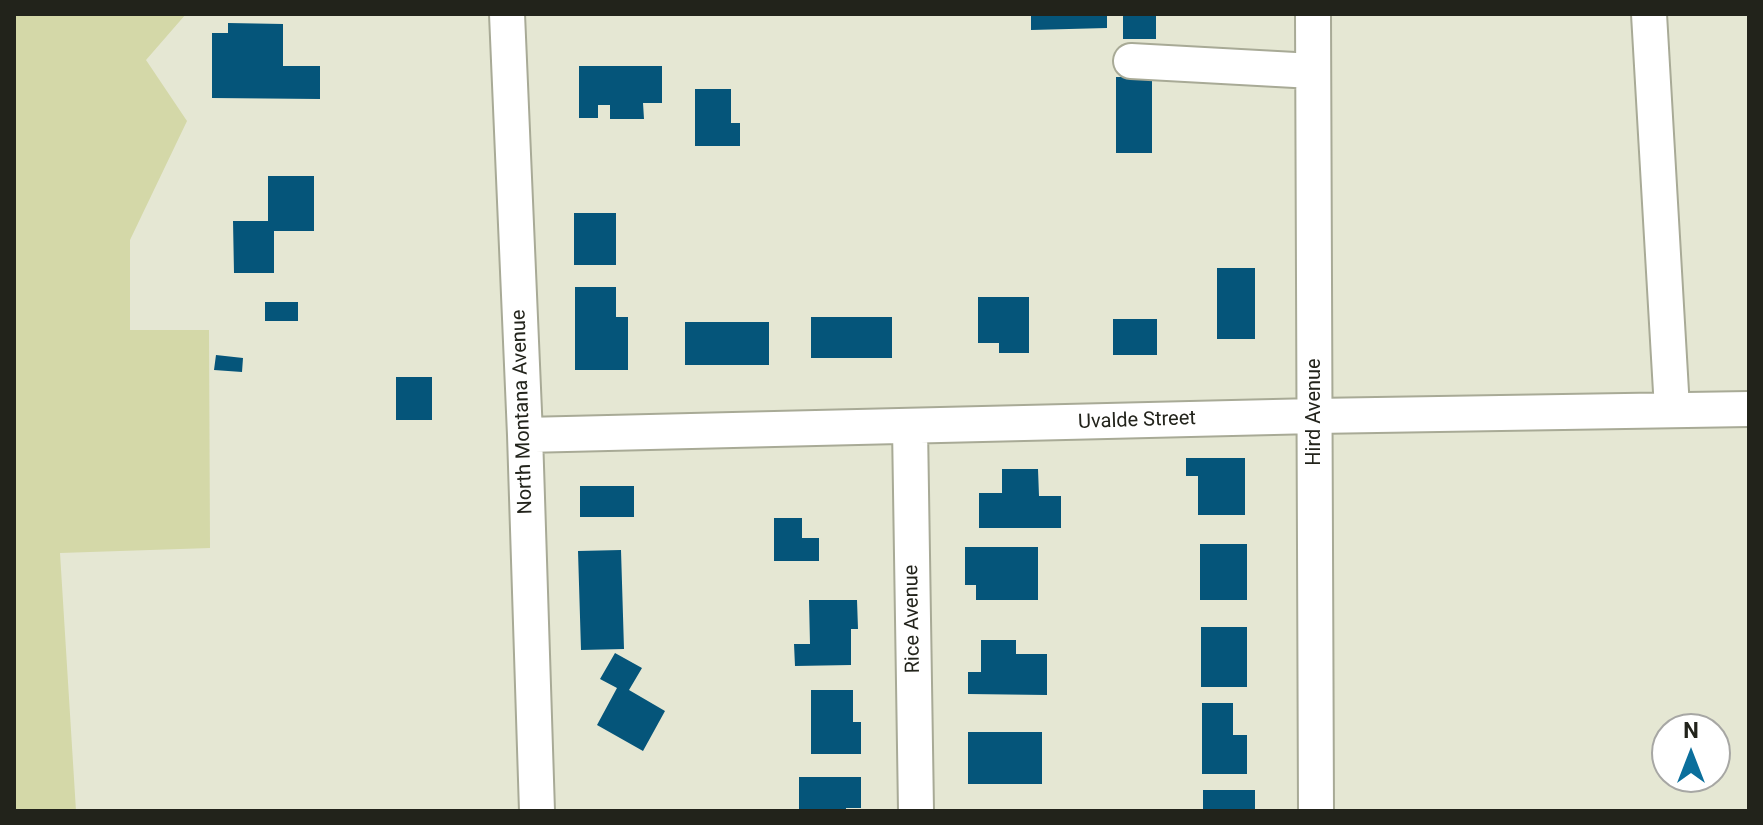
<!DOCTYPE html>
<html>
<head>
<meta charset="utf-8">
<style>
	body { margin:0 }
	#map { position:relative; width:1763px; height:825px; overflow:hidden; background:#e5e7d3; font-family:Roboto,sans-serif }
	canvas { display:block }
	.frame { position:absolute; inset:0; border:16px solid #22231b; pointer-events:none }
	.north { position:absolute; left:1651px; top:713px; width:80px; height:80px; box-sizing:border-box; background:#fff; border:2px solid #a7a7a4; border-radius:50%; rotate:0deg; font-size:22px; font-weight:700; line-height:32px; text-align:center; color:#22231b }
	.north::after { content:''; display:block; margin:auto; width:28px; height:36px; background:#0b6f9c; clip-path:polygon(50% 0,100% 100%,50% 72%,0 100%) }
</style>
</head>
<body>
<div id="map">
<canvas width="1763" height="825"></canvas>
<div class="frame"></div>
<div class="north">N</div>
</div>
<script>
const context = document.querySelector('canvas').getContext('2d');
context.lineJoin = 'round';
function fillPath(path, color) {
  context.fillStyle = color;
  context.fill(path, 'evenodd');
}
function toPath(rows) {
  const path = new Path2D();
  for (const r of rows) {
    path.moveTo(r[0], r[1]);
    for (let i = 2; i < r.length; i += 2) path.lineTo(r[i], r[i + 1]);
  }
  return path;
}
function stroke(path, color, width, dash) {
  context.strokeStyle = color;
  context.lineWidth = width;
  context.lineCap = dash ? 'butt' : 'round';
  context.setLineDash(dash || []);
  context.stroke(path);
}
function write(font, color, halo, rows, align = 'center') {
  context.font = font + ' Roboto,sans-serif';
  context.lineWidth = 8;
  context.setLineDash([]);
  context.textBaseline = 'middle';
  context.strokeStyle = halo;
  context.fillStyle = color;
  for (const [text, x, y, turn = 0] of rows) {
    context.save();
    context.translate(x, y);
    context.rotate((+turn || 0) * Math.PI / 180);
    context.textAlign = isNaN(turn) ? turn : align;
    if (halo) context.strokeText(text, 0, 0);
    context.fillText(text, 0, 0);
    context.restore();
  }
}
fillPath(toPath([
	[14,14,186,14,146,60,187,121,130,240,130,330,209,330,210,548,60,553,76,811,14,811]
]), '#d4d8a8');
fillPath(toPath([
	[1031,14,1107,14,1107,28,1031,30],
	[1123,14,1156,14,1156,39,1123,39],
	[228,23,283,24,283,66,320,66,320,99,212,98,212,33,228,33],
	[579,66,662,66,662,103,643,103,644,119,610,119,610,105,598,105,598,118,579,118],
	[1116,77,1152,77,1152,153,1116,153],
	[695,89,731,89,731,123,740,123,740,146,695,146],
	[268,176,314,176,314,231,274,231,274,273,234,273,233,221,268,221],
	[574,213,616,213,616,265,574,265],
	[1217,268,1255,268,1255,339,1217,339],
	[575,287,616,287,616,317,628,317,628,370,575,370],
	[978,297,1029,297,1029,353,999,353,999,343,978,343],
	[265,302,298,302,298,321,265,321],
	[811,317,892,317,892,358,811,358],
	[1113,319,1157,319,1157,355,1113,355],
	[685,322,769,322,769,365,685,365],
	[216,355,243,358,242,372,214,370],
	[396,377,432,377,432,420,396,420],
	[1186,458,1245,458,1245,515,1198,515,1198,476,1186,476],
	[1002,469,1038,469,1039,496,1061,496,1061,528,979,528,979,493,1002,493],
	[580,486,634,486,634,517,580,517],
	[774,518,802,518,802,538,819,538,819,561,774,561],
	[1200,544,1247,544,1247,600,1200,600],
	[965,547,1038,547,1038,600,976,600,976,585,965,585],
	[621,550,624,649,581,650,578,551],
	[809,600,857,600,858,629,851,629,851,665,795,666,794,644,810,644],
	[1201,627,1247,627,1247,687,1201,687],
	[981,640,1016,640,1016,654,1047,654,1047,695,968,694,968,672,981,672],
	[615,653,642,668,629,690,665,711,643,751,597,725,617,688,600,679],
	[811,690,853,690,853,722,861,722,861,754,811,754],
	[1202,703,1233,703,1233,735,1247,735,1247,774,1202,774],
	[968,732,1042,732,1042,784,968,784],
	[799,777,861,777,861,808,846,808,846,811,799,811],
	[1203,790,1255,790,1255,811,1203,811]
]), '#05557a');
const minor = toPath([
	[507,14,525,435,537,811],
	[1313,14,1316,811],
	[1649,14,1672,409],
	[1131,61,1313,71],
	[910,427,916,811],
	[525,435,1315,416,1749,409]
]);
stroke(minor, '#a8aa96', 38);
stroke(minor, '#fff', 34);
write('20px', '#22231b', '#fff', [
	["North Montana Avenue",523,412,-92],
	["Hird Avenue",1315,412,-90],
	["Uvalde Street",1137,421,-2],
	["Rice Avenue",913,619,-91]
]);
</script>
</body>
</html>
